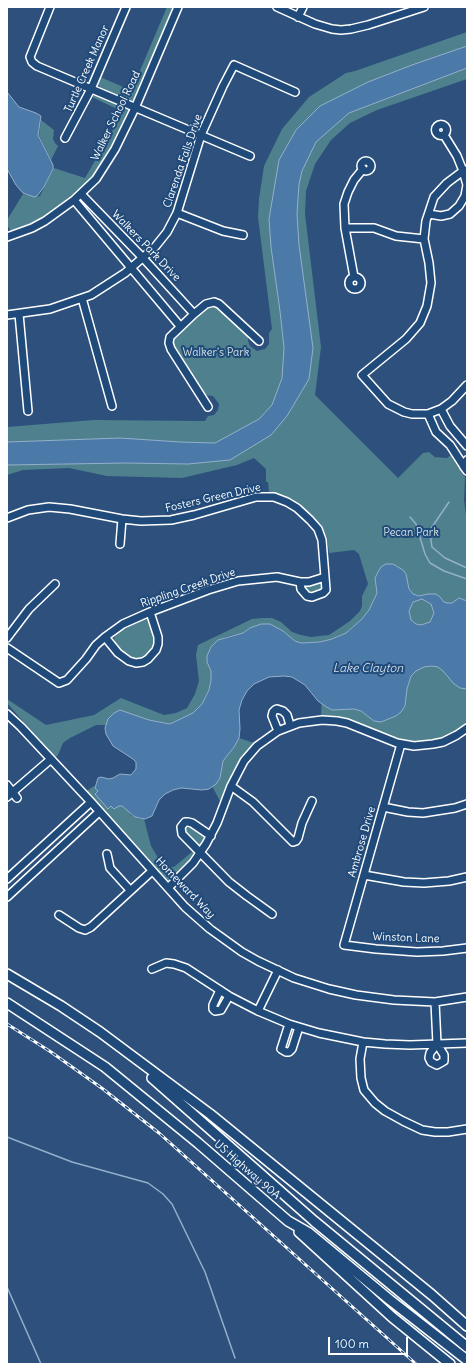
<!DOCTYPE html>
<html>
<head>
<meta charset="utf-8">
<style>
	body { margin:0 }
	#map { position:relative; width:474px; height:1371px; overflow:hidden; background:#2d507c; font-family:Delius,sans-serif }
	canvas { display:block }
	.frame { position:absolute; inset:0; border:8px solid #fff; pointer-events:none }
	.scale { position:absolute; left:328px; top:1337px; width:80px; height:18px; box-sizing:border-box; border:2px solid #fff; border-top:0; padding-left:5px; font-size:12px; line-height:14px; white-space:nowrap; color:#fff; -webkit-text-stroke:3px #1f4a7a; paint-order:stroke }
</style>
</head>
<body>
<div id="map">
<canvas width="474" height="1371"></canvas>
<div class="frame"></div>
<div class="scale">100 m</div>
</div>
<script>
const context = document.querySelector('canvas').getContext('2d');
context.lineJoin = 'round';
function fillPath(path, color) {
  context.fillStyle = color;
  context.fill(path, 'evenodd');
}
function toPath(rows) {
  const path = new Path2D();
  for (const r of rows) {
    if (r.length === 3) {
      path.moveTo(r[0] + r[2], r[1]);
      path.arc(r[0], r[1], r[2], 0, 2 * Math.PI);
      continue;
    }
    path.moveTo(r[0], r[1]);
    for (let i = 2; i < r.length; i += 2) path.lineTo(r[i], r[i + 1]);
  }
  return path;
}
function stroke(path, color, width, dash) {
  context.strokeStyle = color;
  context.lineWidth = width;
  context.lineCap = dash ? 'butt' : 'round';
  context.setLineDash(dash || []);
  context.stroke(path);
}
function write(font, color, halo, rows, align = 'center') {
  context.font = font + ' Delius,sans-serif';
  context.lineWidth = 4;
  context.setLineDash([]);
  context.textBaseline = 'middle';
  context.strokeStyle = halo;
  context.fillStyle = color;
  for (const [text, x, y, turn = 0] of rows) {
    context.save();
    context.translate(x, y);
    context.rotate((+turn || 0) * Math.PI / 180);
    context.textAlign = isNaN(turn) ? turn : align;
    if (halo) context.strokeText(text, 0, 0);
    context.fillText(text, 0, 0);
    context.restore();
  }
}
fillPath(toPath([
	[167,7,175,7,136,99,132,101,128,100,103,90,98,85,100,77,128,89,133,87],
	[467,32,467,79,377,110,350,123,331,140,315,164,306,191,305,214,321,347,315,395,398,478,423,453,429,452,436,458,436,457,447,458,453,453,461,472,465,477,464,500,467,523,467,726,435,743,418,744,402,742,321,717,322,693,386,632,377,584,377,593,369,610,362,619,346,633,332,639,320,642,301,643,295,641,283,631,250,628,243,633,225,637,207,662,211,671,211,680,209,690,202,704,193,713,170,724,149,720,108,719,106,725,96,725,70,738,63,743,58,755,55,758,7,703,7,699,46,725,94,715,121,698,164,715,176,713,187,708,195,694,199,681,196,655,198,645,252,619,262,618,272,618,281,622,292,632,301,635,311,637,329,635,350,621,360,611,362,606,362,596,368,584,359,554,354,550,329,553,327,538,321,526,297,503,284,497,269,493,268,482,266,482,266,469,254,458,237,465,182,478,107,476,69,468,23,470,7,475,7,427,94,420,205,421,208,416,214,415,218,410,219,404,213,396,204,395,173,349,173,339,175,335,206,308,213,307,217,308,248,336,248,341,250,346,257,351,265,349,269,344,269,333,272,329,258,217,259,199,264,166,282,129,309,97,346,73,355,71],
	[94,95,96,95,128,108,130,110,114,147,92,182,59,211,13,234,7,225,7,220,23,194,36,197,40,196,54,168,85,178,121,116,119,110,92,97],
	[41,120,54,130,53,139,55,143,58,146,51,160,39,135],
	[321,580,323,583,323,588,321,591,310,594,305,589,307,585],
	[145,619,151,621,157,643,146,659,133,660,123,653,115,643,114,638,116,635,122,630],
	[239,738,257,744,244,756,235,770,221,803,212,786,216,784,220,778,223,761,234,747],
	[94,786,98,791,95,793,108,808,111,805,122,806,126,808,131,815,140,819,144,819,151,846,160,861,163,861,168,867,174,867,193,851,195,856,172,880,167,880,85,792],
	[187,824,192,825,204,835,205,839,203,844,198,846,184,833,183,826]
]), '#4e818d');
const water = toPath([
	[467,46,467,68,349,113,316,142,302,171,299,184,297,214,299,245,313,348,309,379,287,416,271,435,230,460,188,464,126,463,7,465,7,442,120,438,180,442,215,443,259,419,272,405,282,378,284,348,280,311,271,247,269,219,279,160,296,130,320,106,368,82,412,65,467,46],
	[7,92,19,107,36,113,41,116,38,135,53,165,53,169,44,187,37,196,34,197,23,193,16,185,7,169,7,92],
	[386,564,393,564,403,570,406,574,409,589,413,594,419,596,428,594,436,594,440,597,444,602,447,603,452,603,459,598,467,601,467,689,460,688,454,684,443,671,438,667,431,666,424,667,416,671,411,676,407,689,405,706,401,712,396,716,381,722,374,721,361,711,354,709,332,710,325,706,318,701,305,685,292,677,284,676,269,677,254,684,247,691,242,700,239,710,240,729,239,738,234,747,223,761,220,778,216,784,209,789,202,790,181,788,173,790,165,794,159,800,152,816,145,819,135,817,122,806,119,806,114,809,111,806,108,809,95,794,98,791,95,788,98,778,101,777,109,779,113,778,120,774,131,775,136,769,136,762,133,759,113,746,106,734,105,728,108,719,114,713,120,710,149,720,170,724,193,713,202,704,209,690,211,680,211,671,207,662,207,656,211,647,218,640,243,633,250,628,261,624,270,624,283,631,295,641,301,643,320,642,332,639,346,633,362,619,369,610,377,593,375,578,378,572,381,567,386,564],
	[422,599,431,604,434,613,430,622,421,625,416,624,411,620,409,611,413,602,422,599]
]);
fillPath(water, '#4c7aa8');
stroke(water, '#94afcb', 1);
stroke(toPath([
	[449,502,432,527,430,533,432,547,445,558,467,568],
	[410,517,416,524,425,554,430,563,444,571,467,579],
	[7,1137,72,1162,148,1183,163,1194,172,1204,205,1272,235,1358],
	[7,1287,41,1364]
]), '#94afcb', 1.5);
const minor = toPath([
	[50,7,30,57,32,62,37,66,250,156],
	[277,7,315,24,332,29,341,30,351,29,368,25,424,7],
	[298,17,303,7],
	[441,130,5.5],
	[65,138,91,89,126,7],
	[366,166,5],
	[467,170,463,171,447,183,434,197,426,221,424,239,429,263,431,283,427,306,420,323,406,339,362,375,388,404,404,412,412,414,428,414,441,409,452,401,467,385],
	[81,194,143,258,194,314],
	[74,200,180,326],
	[177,213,223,231,243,235],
	[429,214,441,216,450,214,459,206,465,196,467,185,463,171,457,156,444,135],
	[345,228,374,228,396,236,424,239],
	[7,237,32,228,45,221,74,200,96,179,115,149,135,108,178,7],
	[355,283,6],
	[354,277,345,228,344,204,348,192,354,180,363,169],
	[82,298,112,406],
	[19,314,28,411],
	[7,315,50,309,91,295,125,273,155,247,167,232,177,213,201,135,223,86,234,65,295,92],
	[208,407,171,349,169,343,170,337,194,314,206,304,214,302,219,304,259,341],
	[441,409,450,426,467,446],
	[428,414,436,432,450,445,463,465],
	[467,460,463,465,464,467,467,471],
	[7,518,28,510,49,507,70,509,122,519,141,521,171,520,194,515,256,497,274,497,287,502,297,508,310,520,318,529,322,540,325,577,309,582,300,582,277,577,238,581,208,590,150,612,123,624,105,637,96,645,86,659,67,680,59,683,7,648],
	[120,544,122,519],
	[300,582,301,589,307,596,312,597,323,593,326,590,325,577],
	[105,637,118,653,129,661,136,663,143,662,148,659,156,650,158,644,158,637,150,612],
	[7,638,29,609,55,584],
	[7,714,21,727,91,802,185,907,210,929,242,952,258,961,294,978,329,989,356,995,394,1000,435,1002,467,997],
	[278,731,272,716,273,712,275,710,277,709,283,711,287,715,290,725],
	[401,744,344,945,376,949,417,952,443,951,467,948],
	[7,785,17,798],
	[231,786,253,802,293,842,296,841,298,838,302,823,312,801],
	[7,797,51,759],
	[383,807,408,812,423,813,455,808,467,804],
	[211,836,192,823,188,822,185,822,181,827,182,834,229,882,247,896,272,914],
	[107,854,110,868,130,890],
	[364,875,404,882,424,883,449,881,467,877],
	[7,879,91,802],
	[168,888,193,863,206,844,217,823,231,786,244,761,257,746,278,731,299,723,322,720,337,721,347,723,397,743,414,746,433,744,443,742,457,735,467,728],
	[7,897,99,812],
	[59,915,79,928,85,930,91,927,152,871],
	[152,969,166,963,174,964,186,968,229,996,258,1011,289,1024,319,1033,363,1042,385,1044,410,1045,467,1043],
	[220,990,213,1005,213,1009,215,1011,221,1010,229,996],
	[435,1002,437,1044],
	[258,1011,278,970],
	[289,1024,281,1049,286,1052,289,1052,292,1049,299,1027],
	[363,1042,360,1059,361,1078,364,1090,375,1103,385,1111,403,1121,422,1130,435,1132,448,1132,467,1129],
	[437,1044,444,1055,444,1061,437,1065,431,1062,429,1058,430,1053,437,1044]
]);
const major = toPath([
	[7,974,61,1006,100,1032,210,1114,432,1295,467,1326],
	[7,1003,105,1067,198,1143,288,1221,309,1233,390,1300,467,1360],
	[152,1078,314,1221,467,1347],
	[299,1232,392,1317,450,1364]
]);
stroke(minor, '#fff', 10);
stroke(major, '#fff', 12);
stroke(minor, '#1f4a7a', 7);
stroke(major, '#1f4a7a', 9);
const rail = toPath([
	[7,1024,51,1052,103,1089,159,1133,416,1364]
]);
stroke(rail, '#fff', 3);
stroke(rail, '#1f4a7a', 1.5, [4.5]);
write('11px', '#fff', '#1f4a7a', [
	["Turtle Creek Manor",87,69,-66],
	["Walker School Road",116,116,-64],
	["Clarenda Falls Drive",183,161,-71],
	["Walkers Park Drive",146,246,46],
	["Fosters Green Drive",213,498,-13],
	["Rippling Creek Drive",188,588,-19],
	["Ambrose Drive",362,842,-74],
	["Homeward Way",185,888,46],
	["Winston Lane",406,938,2],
	["US Highway 90A",247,1170,41]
]);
write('11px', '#d3e0e2', '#1f4a7a', [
	["Walker's Park",216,353],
	["Pecan Park",411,533]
]);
write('italic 12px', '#d2dee9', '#1f4a7a', [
	["Lake Clayton",368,669]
]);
</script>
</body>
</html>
